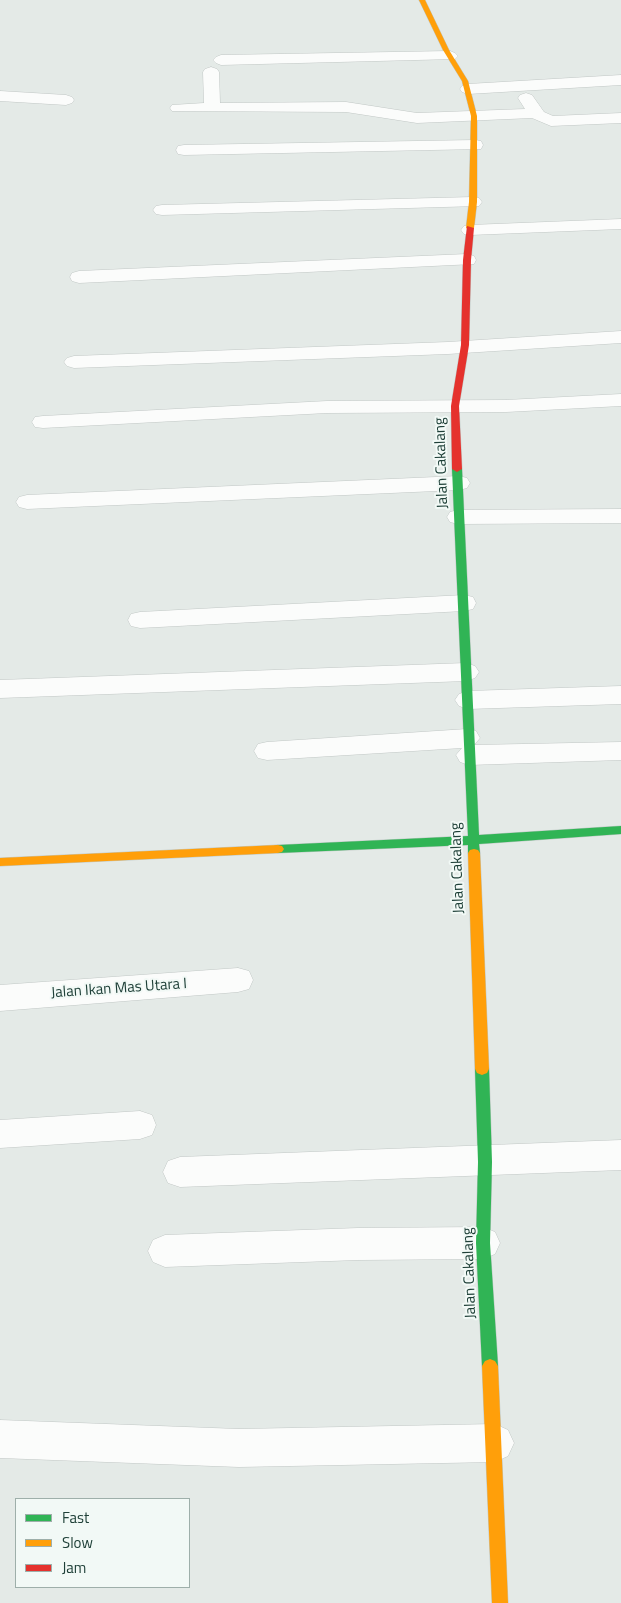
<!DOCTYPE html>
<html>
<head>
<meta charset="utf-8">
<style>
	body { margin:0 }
	#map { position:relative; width:621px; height:1603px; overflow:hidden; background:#e4eae7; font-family:"Titillium Web",sans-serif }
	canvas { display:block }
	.legend { position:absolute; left:15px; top:1498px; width:175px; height:90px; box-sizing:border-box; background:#f2f9f6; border:1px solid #9eafaa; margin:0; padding:6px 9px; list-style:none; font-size:15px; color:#1f4038 }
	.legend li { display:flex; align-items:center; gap:10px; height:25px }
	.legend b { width:25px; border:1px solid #9eafaa }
</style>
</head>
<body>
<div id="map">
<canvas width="621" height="1603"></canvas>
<ul class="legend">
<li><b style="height:6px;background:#30b455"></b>Fast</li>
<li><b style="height:6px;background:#ff9f0a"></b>Slow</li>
<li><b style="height:6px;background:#e5322d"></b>Jam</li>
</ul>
</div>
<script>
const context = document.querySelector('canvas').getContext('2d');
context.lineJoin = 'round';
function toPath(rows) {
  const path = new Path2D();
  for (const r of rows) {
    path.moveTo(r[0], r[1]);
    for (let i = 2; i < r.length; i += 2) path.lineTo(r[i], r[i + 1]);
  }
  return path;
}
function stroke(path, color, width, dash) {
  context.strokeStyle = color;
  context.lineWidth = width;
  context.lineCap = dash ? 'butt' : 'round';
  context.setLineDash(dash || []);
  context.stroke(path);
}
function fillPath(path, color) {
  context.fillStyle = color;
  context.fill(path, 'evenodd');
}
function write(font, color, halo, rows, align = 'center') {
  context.font = font + ' "Titillium Web",sans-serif';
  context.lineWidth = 4;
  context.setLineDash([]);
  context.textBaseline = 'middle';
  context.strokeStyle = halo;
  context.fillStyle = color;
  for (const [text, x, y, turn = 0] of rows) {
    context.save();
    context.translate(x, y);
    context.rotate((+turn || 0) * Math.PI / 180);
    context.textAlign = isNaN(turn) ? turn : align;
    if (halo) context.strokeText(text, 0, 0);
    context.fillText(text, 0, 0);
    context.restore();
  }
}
const street = toPath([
	[450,51,455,53,458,56,455,59,221,65,216,63,213,60,216,57,221,55,450,51],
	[211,67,217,69,219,72,220,103,346,102,417,113,525,109,518,98,520,95,526,93,532,95,544,112,553,116,621,113,621,123,551,126,532,118,417,123,346,112,172,111,170,108,172,105,204,103,203,72,205,69,211,67],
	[621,75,621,85,468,94,462,92,460,89,462,86,468,84,621,75],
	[0,91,66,95,72,97,74,100,72,103,66,105,0,101,0,91],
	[475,140,481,141,483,145,481,149,184,155,178,154,176,150,178,146,184,145,475,140],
	[473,197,479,198,482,202,479,206,162,215,156,214,153,210,156,206,162,205,473,197],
	[621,219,621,229,470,235,464,234,461,230,464,226,470,225,621,219],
	[467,254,474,256,476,260,474,264,79,283,72,281,70,277,72,273,79,271,467,254],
	[621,331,621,343,448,354,74,368,67,366,64,362,67,358,74,356,448,342,621,331],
	[621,394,621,406,506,412,327,413,43,428,35,427,32,422,35,417,43,416,327,401,506,400,621,394],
	[459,476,467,478,470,483,467,488,459,490,27,509,19,507,16,502,19,497,27,495,459,476],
	[621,509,621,523,458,524,450,522,447,517,450,512,458,510,621,509],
	[464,595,473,597,476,603,473,609,464,611,140,628,131,626,128,620,131,614,140,612,464,595],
	[466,663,475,666,479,672,475,678,466,681,0,698,0,680,466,663],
	[621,686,621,704,468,709,459,706,455,700,459,694,468,691,621,686],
	[467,729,476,731,480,738,474,745,621,742,621,760,469,765,460,762,456,755,462,748,267,760,258,758,254,751,258,744,267,742,467,729],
	[238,968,249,971,253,980,249,989,238,992,0,1011,0,985,238,968],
	[140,1111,152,1115,156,1125,152,1135,140,1139,0,1148,0,1120,140,1111],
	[621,1140,621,1170,180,1187,168,1183,163,1172,168,1161,180,1157,621,1140],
	[483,1227,495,1232,500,1243,495,1254,483,1259,358,1260,165,1267,153,1262,148,1251,153,1240,165,1235,358,1228,483,1227],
	[0,1420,239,1429,495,1424,508,1430,514,1443,508,1456,495,1462,239,1467,0,1458,0,1420]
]);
const fast = toPath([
	[457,466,462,469,479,835,621,826,621,834,479,844,480,853,478,856,474,857,470,856,468,853,468,845,278,853,274,852,272,849,274,846,278,845,468,836,452,469,457,466],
	[482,1063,487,1065,489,1069,492,1162,490,1243,498,1366,495,1371,490,1373,485,1371,482,1366,476,1243,478,1162,475,1069,477,1065,482,1063]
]);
const slow = toPath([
	[419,0,425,0,449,50,468,81,477,116,477,202,474,228,470,230,466,228,469,202,471,116,462,81,443,50,419,0],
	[278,845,282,846,284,849,282,852,278,853,0,866,0,858,278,845],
	[474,849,478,850,480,853,489,1069,487,1073,482,1075,477,1073,475,1069,468,853,470,850,474,849],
	[490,1359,495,1361,498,1366,508,1603,492,1603,482,1366,485,1361,490,1359]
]);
const jam = toPath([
	[467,226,474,228,471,260,469,345,459,406,462,469,457,472,452,469,451,406,461,345,463,260,467,226]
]);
stroke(street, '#c1c7c5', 1);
stroke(fast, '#bfc8c5', 1);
stroke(slow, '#bfc8c5', 1);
stroke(jam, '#bfc8c5', 1);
fillPath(street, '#fbfcfb');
fillPath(fast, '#30b455');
fillPath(slow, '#ff9f0a');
fillPath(jam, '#e5322d');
write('15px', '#1f4038', '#f2f9f6', [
	["Jalan Cakalang",442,463,-92],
	["Jalan Cakalang",458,868,-92],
	["Jalan Ikan Mas Utara I",119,989,-4],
	["Jalan Cakalang",470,1273,-92]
]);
</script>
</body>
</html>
